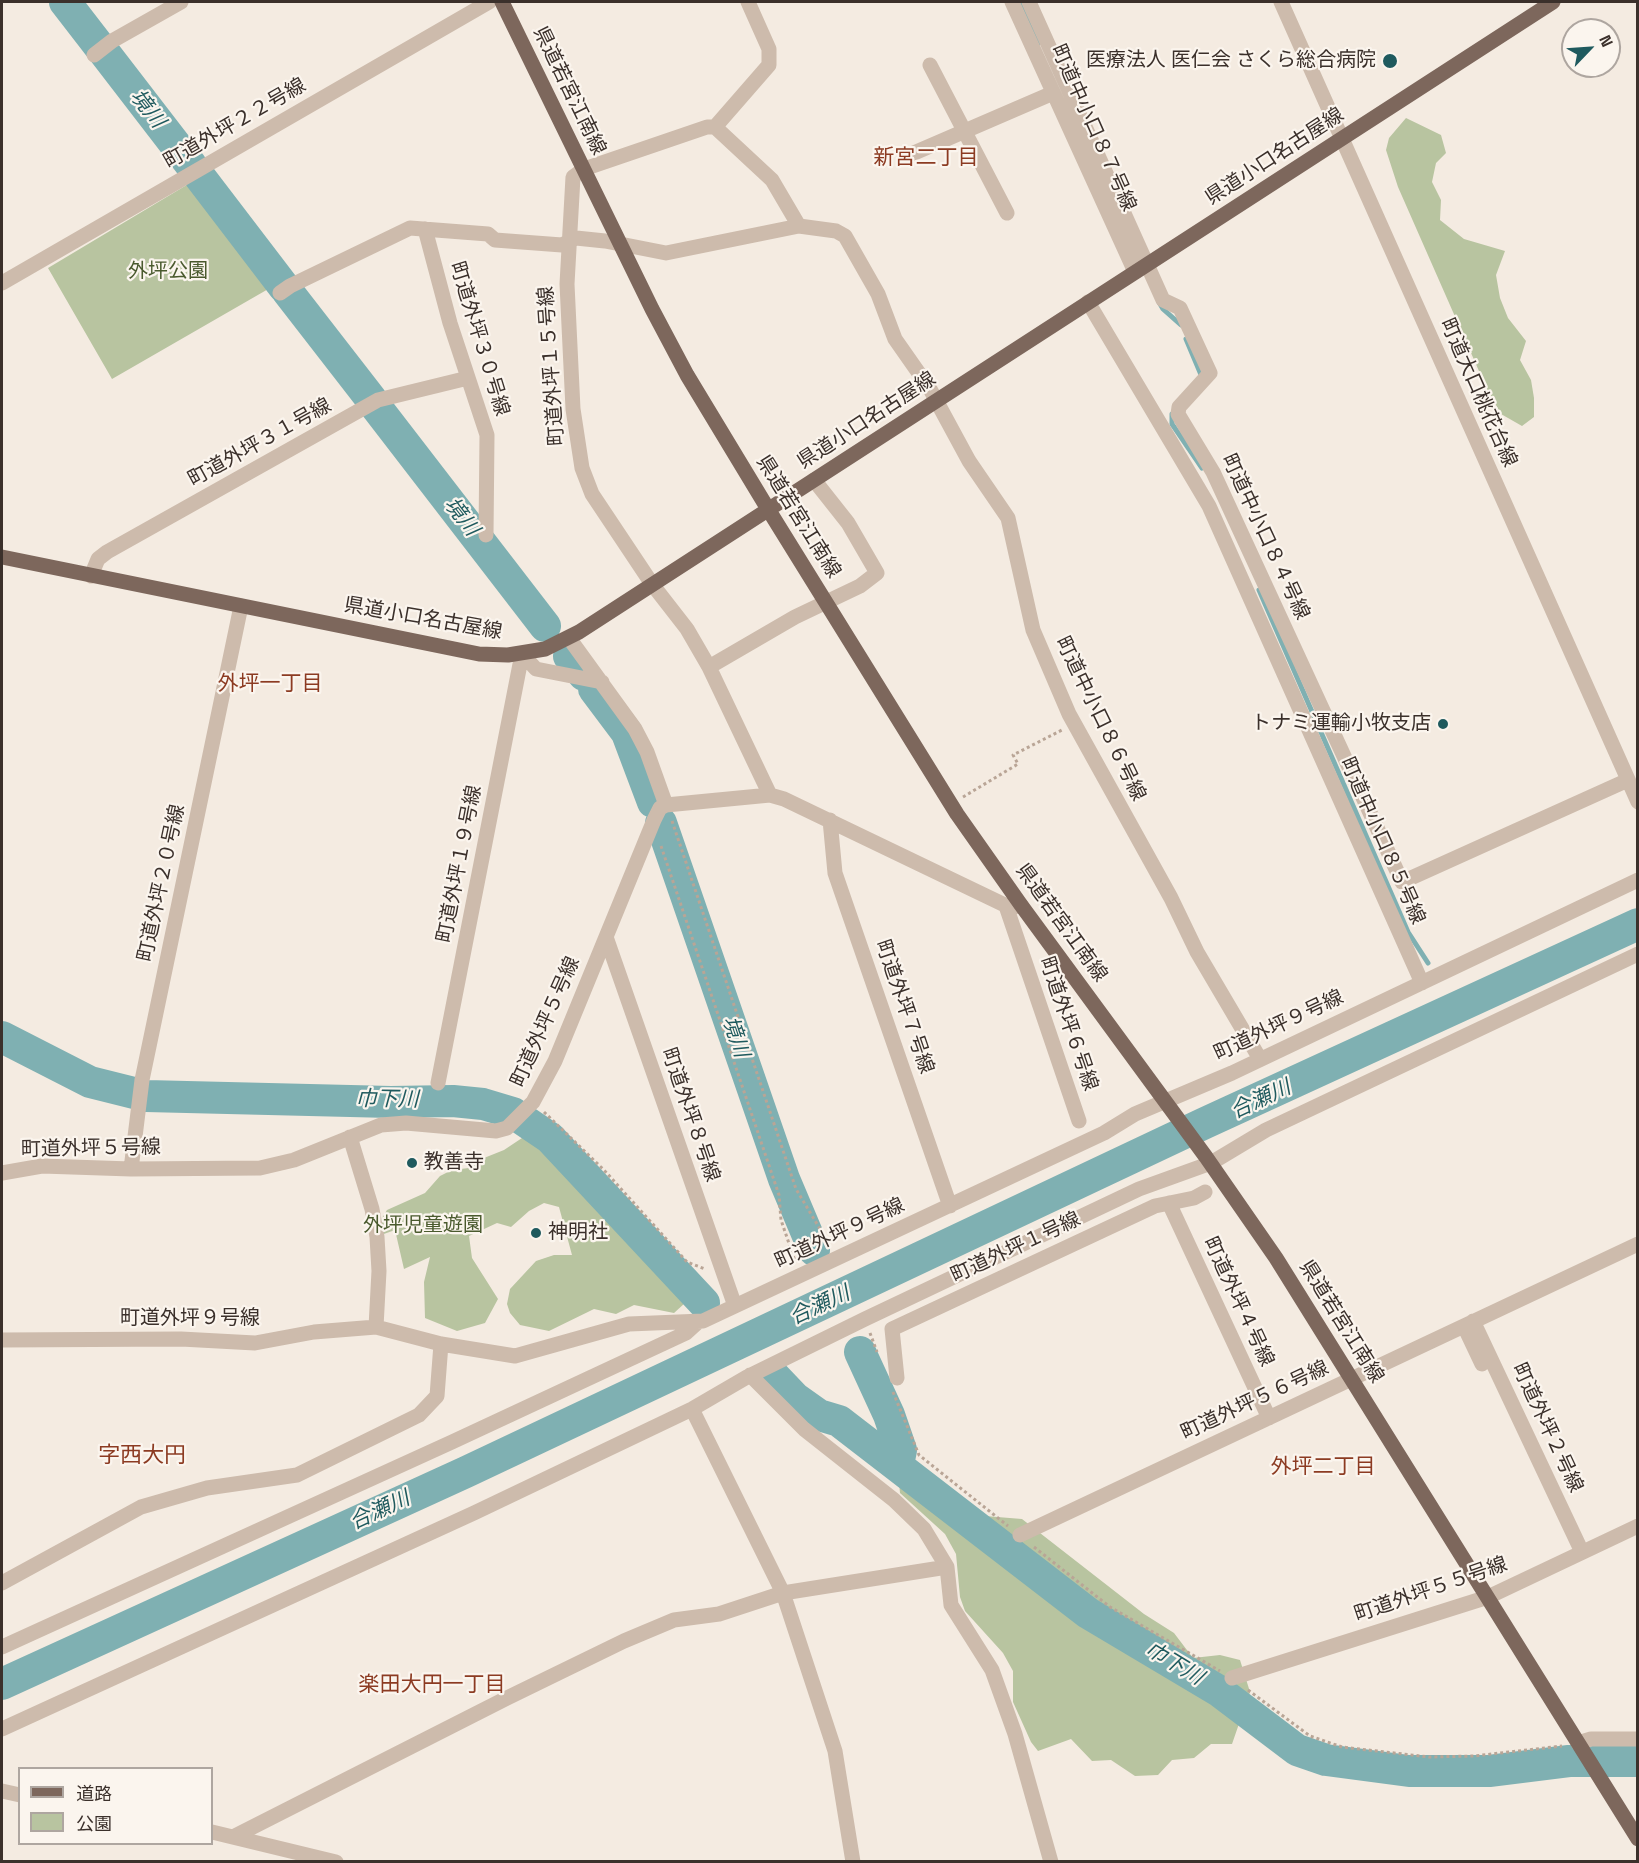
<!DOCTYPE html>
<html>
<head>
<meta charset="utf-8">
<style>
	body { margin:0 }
	#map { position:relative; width:1639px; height:1863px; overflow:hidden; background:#f4ebe1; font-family:"Space Grotesk","Noto Sans JP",sans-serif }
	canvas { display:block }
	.frame { position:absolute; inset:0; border:3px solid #3b302b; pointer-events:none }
	.legend { position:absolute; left:18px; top:1767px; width:195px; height:78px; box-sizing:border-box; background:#fbf5ee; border:2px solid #aea6a0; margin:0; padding:8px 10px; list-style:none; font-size:18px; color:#3b302b }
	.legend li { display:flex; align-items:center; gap:12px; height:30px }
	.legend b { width:30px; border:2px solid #aea6a0 }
	.north { position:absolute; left:1561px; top:18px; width:60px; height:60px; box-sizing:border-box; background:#fbf5ee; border:2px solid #aea6a0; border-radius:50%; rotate:65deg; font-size:16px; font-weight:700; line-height:24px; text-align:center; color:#3b302b }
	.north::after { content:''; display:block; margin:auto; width:21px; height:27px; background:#1f5a5e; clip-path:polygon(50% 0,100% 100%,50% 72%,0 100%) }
</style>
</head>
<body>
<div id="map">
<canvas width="1639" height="1863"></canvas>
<div class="frame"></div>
<ul class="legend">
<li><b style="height:8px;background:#7d675c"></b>道路</li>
<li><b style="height:16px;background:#b8c4a0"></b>公園</li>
</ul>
<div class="north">N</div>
</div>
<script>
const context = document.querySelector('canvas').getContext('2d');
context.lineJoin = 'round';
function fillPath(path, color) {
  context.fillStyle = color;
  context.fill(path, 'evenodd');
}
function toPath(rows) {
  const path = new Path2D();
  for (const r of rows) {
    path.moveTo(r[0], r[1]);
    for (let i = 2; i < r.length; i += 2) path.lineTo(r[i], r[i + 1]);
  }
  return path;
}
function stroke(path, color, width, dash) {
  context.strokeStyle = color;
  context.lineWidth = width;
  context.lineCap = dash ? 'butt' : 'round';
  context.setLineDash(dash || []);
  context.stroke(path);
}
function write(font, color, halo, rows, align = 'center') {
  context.font = font + ' "Space Grotesk","Noto Sans JP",sans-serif';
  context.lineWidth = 4.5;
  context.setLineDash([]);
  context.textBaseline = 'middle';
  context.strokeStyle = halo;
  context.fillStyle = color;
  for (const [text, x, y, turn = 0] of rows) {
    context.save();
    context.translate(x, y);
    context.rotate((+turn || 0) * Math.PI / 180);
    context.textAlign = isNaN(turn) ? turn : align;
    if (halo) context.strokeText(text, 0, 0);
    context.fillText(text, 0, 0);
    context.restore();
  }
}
fillPath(toPath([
	[1406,118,1441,135,1446,153,1436,163,1432,182,1441,200,1440,220,1464,239,1505,251,1496,275,1500,298,1508,318,1526,341,1520,360,1531,380,1534,398,1534,417,1522,426,1501,414,1486,387,1398,187,1386,150,1389,138],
	[190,183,270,288,112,379,48,268],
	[540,1126,562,1139,618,1193,693,1278,685,1303,674,1313,634,1305,616,1314,594,1309,549,1331,520,1325,510,1313,507,1304,510,1289,536,1261,554,1255,572,1255,559,1207,544,1203,529,1211,511,1227,497,1223,469,1236,472,1258,498,1299,485,1323,457,1331,425,1318,424,1282,430,1257,404,1269,395,1230,381,1235,379,1223,387,1210,425,1193,440,1176,452,1170,469,1168,484,1158,504,1150],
	[896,1451,985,1516,1022,1519,1144,1614,1174,1633,1193,1658,1220,1655,1240,1660,1250,1692,1232,1744,1211,1744,1194,1758,1172,1760,1158,1775,1135,1776,1111,1760,1092,1761,1071,1739,1038,1751,1031,1742,1013,1702,1013,1671,1003,1653,965,1611,960,1597,956,1554,945,1534,900,1493]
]), '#b8c4a0');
stroke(toPath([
	[1020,2,1039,43],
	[1159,302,1163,309,1181,325],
	[1186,339,1202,377],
	[1172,414,1172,424,1202,468],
	[1259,590,1408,932,1428,963]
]), '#7fb0b2', 5);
stroke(toPath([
	[65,2,99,46],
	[104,52,191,165],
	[200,177,284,287],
	[288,292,371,399],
	[377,408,545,626],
	[569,656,584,675],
	[594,689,627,733,653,802],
	[661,823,784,1179,814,1250],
	[2,1037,90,1082,146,1096,391,1102,453,1101,483,1104,513,1113,550,1138,704,1303],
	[860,1352,889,1415,901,1450,898,1465],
	[774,1376,795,1398,819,1415,839,1421,1088,1613,1219,1691,1297,1750,1326,1760,1409,1771,1489,1771,1569,1761,1638,1761],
	[2,1684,466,1472,1205,1123,1638,924]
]), '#7fb0b2', 32);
stroke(toPath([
	[963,797,1018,764,1013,755,1062,730],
	[672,821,796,1189,829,1244],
	[661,846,779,1195,781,1220,795,1261],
	[544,1112,604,1170,687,1262,705,1269],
	[870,1333,877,1352],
	[893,1392,919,1455,1008,1526],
	[1034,1547,1110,1607,1220,1671],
	[1248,1690,1310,1736,1342,1747,1429,1757,1474,1756,1562,1746]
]), '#b9a596', 3, [3, 3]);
stroke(toPath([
	[748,2,769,49,769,65,715,127,772,180,799,226,836,231,845,236,878,294,895,339,930,389,969,461,1008,518,1033,630,1069,714,1171,898,1197,952,1260,1059],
	[1012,2,1135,272],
	[1029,2,1163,300,1180,308,1210,373,1179,407,1178,414,1213,472,1402,882,1628,780],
	[1281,2,1638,802],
	[94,55,112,41,181,2],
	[930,65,1007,213],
	[715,127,707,127,584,169,573,177,567,284,573,409,582,468,592,494,652,584,687,629,709,667,770,795],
	[914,153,1053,93],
	[425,229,450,323,487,435,486,535],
	[2,283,489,2],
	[280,293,290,286,410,228,488,234,495,240,562,245,576,238,605,241,666,253,799,226],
	[1088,302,1209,506,1422,983],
	[91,576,98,559,107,552,378,400,468,378],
	[569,638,635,729,647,752,666,805],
	[522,654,536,669,602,682],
	[709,667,795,617,860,586,877,573,848,523,814,480],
	[830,820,835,873,950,1206],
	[1006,906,1079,1121],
	[606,937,735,1306],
	[438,1083,522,654],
	[350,1137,372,1209,377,1237,379,1271,376,1327],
	[131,1169,142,1080,241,606],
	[2,1173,42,1166,131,1169,260,1168,294,1160,381,1125,406,1123,496,1131,507,1128,533,1102,555,1061,654,820,660,808,666,805,770,795,784,799,1011,908,1021,905],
	[1169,1203,1269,1418],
	[1473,1321,1582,1552],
	[1464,1326,1482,1364],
	[2,1340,181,1339,255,1343,314,1332,376,1327,441,1344,515,1356,629,1324,703,1321,1104,1133,1135,1114,1232,1073,1638,880],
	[750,1375,804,1429,894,1500,924,1529,947,1567,951,1605,992,1670,1015,1734,1051,1862],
	[897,1378,892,1329,1155,1206,1194,1198,1205,1192],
	[692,1409,783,1593,835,1751,853,1862],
	[1020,1535,1638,1244],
	[2,1583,141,1507,207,1488,297,1475,419,1415,437,1396,441,1344],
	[2,1647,452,1442,686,1333,697,1323],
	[1232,1678,1488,1597,1638,1526],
	[2,1729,474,1513,692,1409,747,1377,865,1319,1139,1189,1211,1163,1266,1130,1638,954],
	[1578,1743,1591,1739,1638,1739],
	[2,1791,20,1795],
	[212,1832,336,1862],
	[235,1836,507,1698,624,1641,674,1620,719,1614,783,1593,947,1567]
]), '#cdbbac', 15);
stroke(toPath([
	[502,2,652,309,687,375,768,509,957,814,1021,905,1206,1157,1276,1258,1638,1839],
	[2,557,479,654,508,655,545,649,579,632,1553,2]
]), '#7d675c', 15);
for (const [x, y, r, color] of [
	[1390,61,8,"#1f5a5e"],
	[1443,724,6,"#1f5a5e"],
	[412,1163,6,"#1f5a5e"],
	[536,1233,6,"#1f5a5e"]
]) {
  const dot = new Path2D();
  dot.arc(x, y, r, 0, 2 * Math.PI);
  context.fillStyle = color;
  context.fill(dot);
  stroke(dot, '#fbf5ee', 2);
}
write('20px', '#3b302b', '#fbf5ee', [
	["医療法人 医仁会 さくら総合病院",1376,61],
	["トナミ運輸小牧支店",1431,724],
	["教善寺",424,1163,"left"],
	["神明社",548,1233,"left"]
], 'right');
write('20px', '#3b302b', '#fbf5ee', [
	["県道若宮江南線",569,91,64],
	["町道外坪２２号線",235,124,-30],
	["町道中小口８７号線",1093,128,66],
	["県道小口名古屋線",1275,157,-33],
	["町道外坪３０号線",479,339,73],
	["町道外坪１５号線",552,366,-94],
	["町道大口桃花台線",1478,393,66],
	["県道小口名古屋線",867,421,-33],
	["町道外坪３１号線",260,443,-29],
	["県道若宮江南線",798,517,58],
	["町道中小口８４号線",1265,537,65],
	["県道小口名古屋線",423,619,10],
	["町道中小口８６号線",1100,719,64],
	["町道中小口８５号線",1382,841,66],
	["町道外坪１９号線",460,864,-79],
	["町道外坪２０号線",162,883,-78],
	["県道若宮江南線",1061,923,54],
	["町道外坪７号線",904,1007,71],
	["町道外坪５号線",546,1022,-66],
	["町道外坪６号線",1068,1024,71],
	["町道外坪９号線",1279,1026,-25],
	["町道外坪８号線",690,1115,71],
	["町道外坪５号線",91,1149,-1],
	["町道外坪９号線",840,1234,-25],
	["町道外坪１号線",1016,1248,-25],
	["町道外坪４号線",1238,1302,65],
	["町道外坪９号線",190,1319],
	["県道若宮江南線",1341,1322,58],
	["町道外坪５６号線",1255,1401,-25],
	["町道外坪２号線",1547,1428,65],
	["町道外坪５５号線",1431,1590,-19]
]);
write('20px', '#4a5a2e', '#fbf5ee', [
	["外坪公園",168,272],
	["外坪児童遊園",423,1226]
]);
write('italic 21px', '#1f5a5e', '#fbf5ee', [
	["境川",147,109,52],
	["境川",461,517,52],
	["境川",735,1037,71],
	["巾下川",387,1100,1],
	["合瀬川",1261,1100,-25],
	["合瀬川",820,1306,-25],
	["合瀬川",380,1511,-25],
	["巾下川",1174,1664,31]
]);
write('21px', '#8c3b22', '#fbf5ee', [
	["新宮二丁目",926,158],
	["外坪一丁目",270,684],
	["外坪二丁目",1323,1467],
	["楽田大円一丁目",432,1685]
]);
write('22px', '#8c3b22', '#fbf5ee', [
	["字西大円",142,1456]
]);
</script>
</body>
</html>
